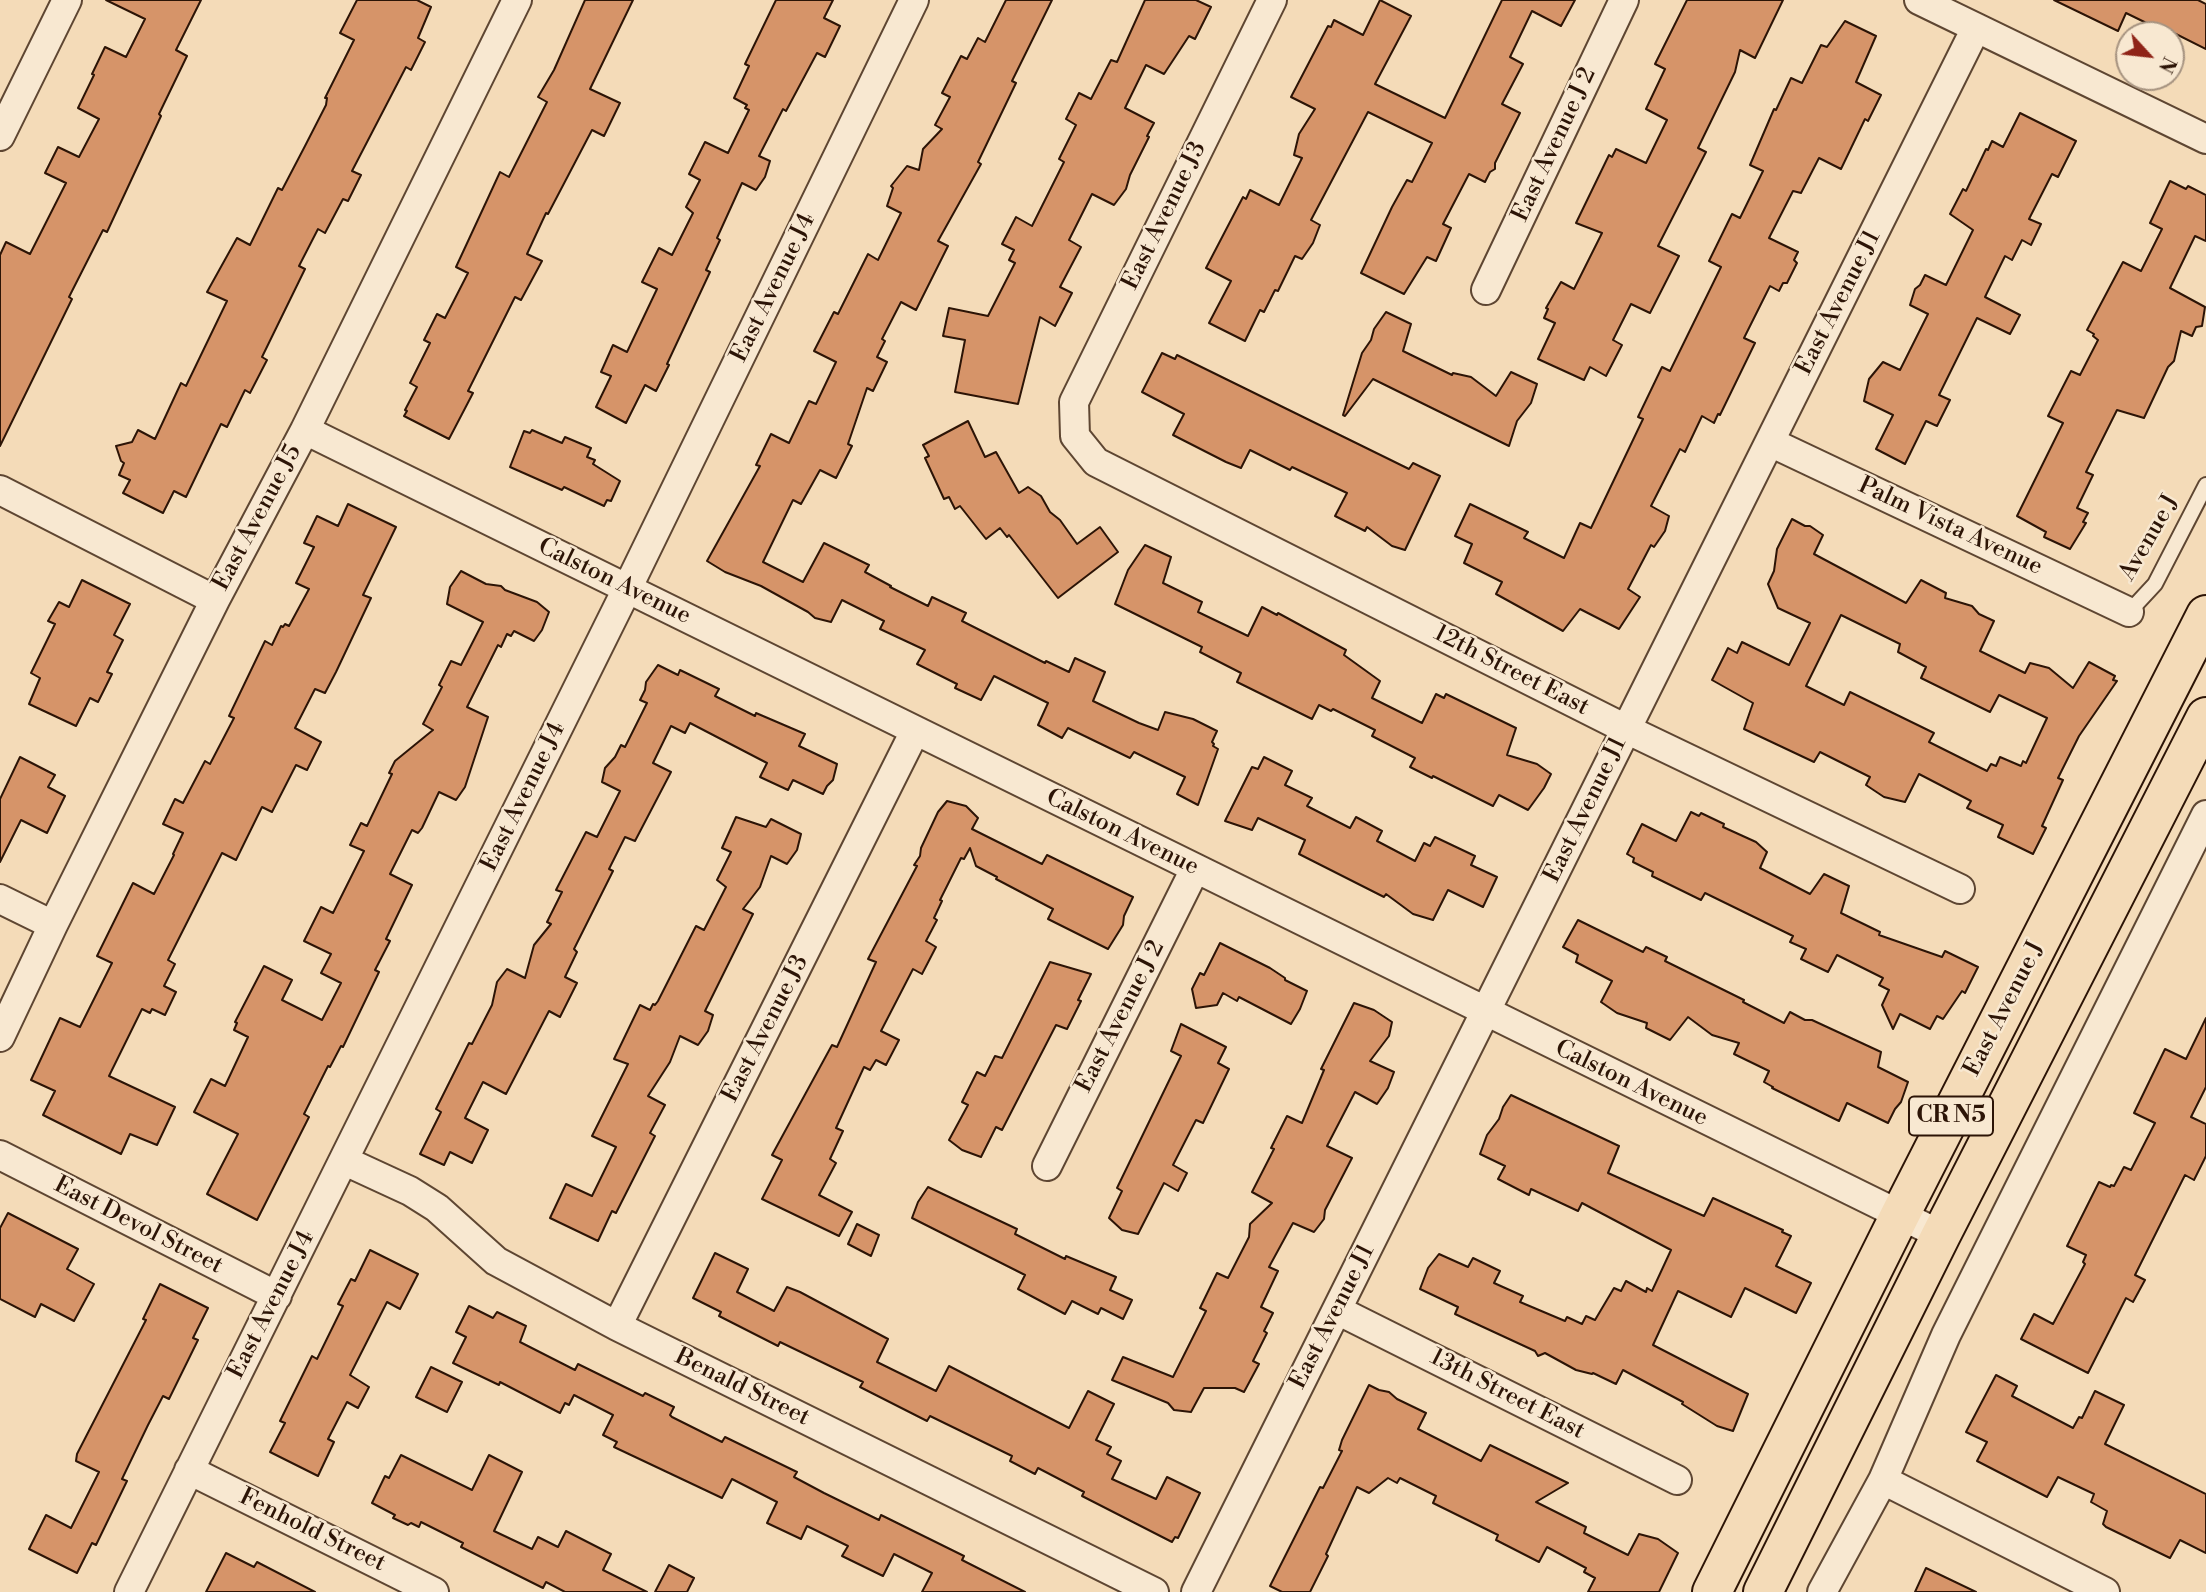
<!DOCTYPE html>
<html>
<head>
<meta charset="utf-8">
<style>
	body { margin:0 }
	#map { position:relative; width:2206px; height:1592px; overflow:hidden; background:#f4dbb8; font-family:"Libre Bodoni",serif }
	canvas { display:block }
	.north { position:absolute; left:2115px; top:21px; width:70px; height:70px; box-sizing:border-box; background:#f8e8d1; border:2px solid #a69380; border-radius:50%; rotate:117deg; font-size:19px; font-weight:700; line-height:28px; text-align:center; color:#2c1406 }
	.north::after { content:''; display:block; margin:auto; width:24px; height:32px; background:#8f2418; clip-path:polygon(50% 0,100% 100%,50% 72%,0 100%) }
</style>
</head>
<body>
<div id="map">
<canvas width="2206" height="1592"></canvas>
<div class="north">N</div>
</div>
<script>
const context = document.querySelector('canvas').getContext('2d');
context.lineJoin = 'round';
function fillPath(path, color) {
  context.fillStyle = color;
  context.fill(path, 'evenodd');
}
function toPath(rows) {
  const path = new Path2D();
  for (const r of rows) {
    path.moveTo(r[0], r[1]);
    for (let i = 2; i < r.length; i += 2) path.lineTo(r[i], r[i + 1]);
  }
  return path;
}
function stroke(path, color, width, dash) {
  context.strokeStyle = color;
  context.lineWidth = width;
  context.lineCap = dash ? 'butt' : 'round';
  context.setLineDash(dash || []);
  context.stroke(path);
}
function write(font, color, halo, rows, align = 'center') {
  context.font = font + ' "Libre Bodoni",serif';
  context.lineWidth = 5;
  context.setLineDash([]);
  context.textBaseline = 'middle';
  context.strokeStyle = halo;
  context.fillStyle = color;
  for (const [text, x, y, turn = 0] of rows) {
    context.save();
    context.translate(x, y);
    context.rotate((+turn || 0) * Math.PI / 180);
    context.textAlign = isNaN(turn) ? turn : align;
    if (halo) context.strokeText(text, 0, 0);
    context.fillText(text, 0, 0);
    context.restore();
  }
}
const building = toPath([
	[106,0,201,0,176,50,187,56,159,114,161,116,107,232,103,230,69,297,72,299,0,446,0,255,6,242,30,254,66,183,45,173,58,147,79,157,99,119,78,108,94,75,92,74,105,47,126,57,145,19,106,0],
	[357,0,417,0,431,7,418,38,425,42,411,70,406,67,352,171,361,175,348,201,343,199,325,233,318,229,299,266,305,269,262,357,267,360,250,393,245,390,227,427,221,424,186,497,174,491,163,513,123,493,130,480,119,475,124,463,121,461,116,446,132,442,138,430,155,439,181,383,186,386,227,301,207,292,237,238,250,245,278,188,282,190,305,146,326,105,327,98,325,98,354,40,340,33,357,0],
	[585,0,633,0,590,89,620,103,604,136,592,130,548,214,546,213,527,254,542,261,521,300,515,297,468,391,473,393,449,439,404,416,407,411,405,410,417,387,410,383,430,343,424,340,437,314,445,318,468,273,456,267,488,198,500,172,509,177,547,102,538,97,554,70,585,0],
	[776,0,833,0,824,18,840,26,825,57,817,53,786,111,783,109,759,156,770,161,765,177,756,190,742,183,717,238,720,240,706,270,710,272,667,364,669,365,656,391,645,385,626,423,596,407,611,376,601,372,613,345,627,352,657,289,642,282,659,248,672,255,693,213,686,207,700,180,689,174,705,142,728,153,749,110,745,108,747,105,734,98,749,66,745,64,776,0],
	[1006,0,1052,0,1012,81,1016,83,978,162,981,164,938,241,948,246,916,310,901,302,882,339,885,341,877,357,887,362,873,391,867,388,848,444,852,446,836,478,820,470,801,504,793,500,763,562,803,582,824,543,869,565,865,572,891,586,890,587,928,606,932,597,966,613,962,621,1045,663,1046,661,1069,672,1075,658,1105,672,1093,701,1139,723,1158,730,1165,712,1193,719,1217,731,1212,742,1214,744,1213,746,1218,749,1198,805,1177,794,1185,777,1134,752,1130,758,1068,728,1062,738,1038,725,1048,703,994,676,981,700,955,688,957,684,917,664,925,650,880,629,884,621,842,600,831,622,815,618,808,612,761,586,725,572,707,561,760,466,756,465,771,434,789,443,809,401,816,404,836,362,814,351,834,312,838,314,868,254,878,260,901,213,887,206,893,188,891,186,907,166,919,170,923,149,942,129,935,125,950,97,942,93,961,56,967,59,978,38,985,42,1006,0],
	[1145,0,1196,0,1211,7,1195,39,1189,36,1164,74,1146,65,1125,108,1154,123,1147,136,1149,137,1130,175,1126,189,1114,205,1092,194,1069,240,1081,247,1060,287,1072,293,1055,326,1040,317,1018,404,955,392,965,340,943,336,949,308,988,316,1015,263,1009,260,1014,250,1002,244,1016,217,1032,226,1064,162,1059,159,1076,125,1066,119,1079,93,1091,99,1111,60,1117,62,1145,0],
	[1380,0,1411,16,1375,84,1445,118,1502,0,1575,0,1561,26,1532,11,1510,57,1523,64,1502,104,1520,113,1495,163,1495,169,1490,172,1485,182,1469,174,1443,224,1451,228,1436,261,1427,257,1404,294,1361,273,1392,207,1407,180,1412,182,1432,143,1368,112,1311,220,1320,225,1313,243,1302,259,1295,256,1278,291,1275,290,1264,312,1260,310,1245,341,1209,323,1231,281,1206,268,1243,197,1246,199,1250,190,1279,205,1302,158,1294,155,1299,134,1315,109,1291,97,1328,26,1331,27,1334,20,1363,35,1380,0],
	[1687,0,1783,0,1755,58,1740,50,1735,72,1698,148,1706,152,1658,246,1679,256,1650,313,1631,304,1613,340,1622,345,1606,376,1590,367,1584,380,1538,359,1555,323,1544,318,1548,309,1546,308,1561,282,1574,289,1602,233,1576,223,1609,155,1612,157,1616,149,1646,163,1667,120,1646,109,1665,69,1655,64,1687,0],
	[2054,0,2198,0,2206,4,2206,49,2168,30,2167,33,2126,13,2118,31,2054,0],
	[1845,21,1876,36,1856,82,1881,95,1868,121,1865,119,1841,169,1819,158,1801,193,1793,191,1769,238,1798,252,1794,260,1797,263,1787,283,1783,283,1779,291,1770,286,1744,338,1755,343,1720,415,1718,414,1714,423,1702,416,1685,452,1680,449,1651,506,1669,516,1665,531,1654,547,1651,545,1628,589,1640,597,1619,629,1580,609,1563,631,1496,594,1502,582,1464,563,1472,544,1455,536,1470,504,1528,532,1524,538,1564,558,1580,523,1591,528,1643,419,1638,417,1662,367,1670,371,1721,267,1709,261,1732,214,1740,218,1763,171,1750,165,1774,109,1776,110,1791,78,1802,83,1821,45,1827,47,1845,21],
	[2020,113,2076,141,2058,177,2052,174,2029,219,2041,224,2031,245,2022,240,2012,260,2005,256,1985,297,2020,315,2010,334,1977,318,1939,395,1950,400,1937,426,1926,421,1905,464,1876,449,1893,415,1864,401,1869,379,1883,362,1900,370,1928,314,1910,305,1915,289,1920,285,1925,275,1946,285,1973,230,1950,214,1963,189,1966,191,1986,149,1988,150,1992,141,2003,147,2020,113],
	[2170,181,2186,189,2188,186,2206,195,2206,241,2195,236,2170,288,2205,307,2202,326,2196,327,2192,336,2181,331,2174,361,2168,367,2144,418,2117,410,2086,472,2093,475,2077,508,2088,513,2083,522,2086,523,2070,549,2044,537,2046,532,2017,516,2063,423,2048,416,2071,371,2080,375,2098,340,2093,336,2094,334,2087,330,2123,262,2141,271,2162,229,2150,223,2170,181],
	[1386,312,1411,324,1403,351,1452,375,1453,373,1471,377,1496,396,1511,372,1537,384,1531,403,1517,421,1509,446,1373,379,1345,416,1343,415,1362,353,1371,340,1374,329,1386,312],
	[1162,353,1175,359,1177,355,1409,469,1413,463,1440,476,1405,550,1392,546,1367,527,1365,531,1335,516,1347,493,1292,467,1290,470,1250,450,1241,468,1226,462,1173,435,1184,414,1142,392,1162,353],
	[968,421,985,457,996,452,1019,493,1028,487,1041,496,1050,512,1060,520,1077,544,1100,527,1118,552,1058,598,1009,535,1007,537,1000,528,986,539,960,506,955,509,949,497,944,499,925,458,929,456,923,445,968,421],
	[532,430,562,443,565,437,591,448,587,457,595,460,593,464,620,481,611,501,607,500,604,506,564,487,562,490,510,467,524,431,530,433,532,430],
	[348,504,396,527,363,595,371,598,336,672,325,693,315,689,295,728,321,742,307,770,296,765,272,812,262,807,236,860,222,853,168,960,175,964,164,986,176,992,165,1015,152,1009,150,1013,142,1009,109,1076,175,1107,157,1145,130,1134,121,1154,43,1115,55,1091,31,1080,60,1018,80,1027,112,963,97,956,133,883,154,894,174,855,173,854,183,833,163,824,175,799,183,803,205,761,210,764,234,718,229,716,265,641,272,645,281,626,283,627,285,624,289,626,309,589,296,583,314,547,304,543,317,516,338,526,348,504],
	[1792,519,1805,526,1810,526,1823,535,1814,554,1906,603,1921,580,1946,593,1945,598,1972,606,1979,614,1994,621,1980,651,2025,673,2030,663,2049,668,2073,688,2089,662,2115,676,2113,680,2117,681,2079,736,2058,778,2063,780,2042,826,2046,828,2033,854,1998,837,2003,825,1967,808,1971,801,1919,774,1905,802,1884,797,1866,785,1870,777,1820,752,1814,762,1744,729,1753,703,1712,680,1728,648,1737,653,1742,642,1789,665,1810,623,1778,608,1768,584,1774,571,1777,549,1792,519],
	[1841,615,1900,644,1898,652,1926,667,1921,678,1990,712,1999,695,2047,718,2026,763,2023,761,2021,766,2000,757,1996,766,1991,764,1987,771,1929,742,1934,733,1850,692,1844,705,1806,686,1841,615],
	[1145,545,1171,557,1163,583,1202,602,1198,612,1248,636,1262,607,1277,615,1278,613,1346,650,1344,655,1380,681,1372,698,1422,723,1436,694,1444,698,1446,694,1516,728,1507,755,1537,764,1551,774,1544,788,1528,810,1499,795,1493,806,1433,776,1432,778,1410,767,1415,758,1372,736,1375,730,1333,709,1331,711,1319,705,1312,719,1237,682,1241,673,1200,652,1202,647,1115,604,1128,570,1145,545],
	[461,571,486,584,501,586,505,590,537,602,549,612,542,630,534,641,514,631,511,636,507,634,501,647,498,645,467,707,488,717,465,787,456,800,439,792,422,828,418,833,412,830,390,874,412,885,386,939,390,941,375,970,379,972,343,1047,341,1046,330,1067,328,1066,304,1114,309,1117,257,1220,207,1194,238,1134,194,1112,211,1079,225,1086,248,1037,234,1030,237,1023,235,1022,264,966,292,980,282,1000,322,1020,341,983,321,973,331,954,304,941,321,907,333,913,364,851,350,845,361,823,367,826,392,774,389,773,395,761,433,730,423,724,442,687,439,685,451,661,461,665,483,622,447,604,450,587,461,571],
	[82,580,130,604,114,635,123,640,107,672,112,674,98,702,90,698,76,726,29,704,40,678,31,673,55,624,48,621,59,602,69,607,82,580],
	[658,665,678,675,680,670,719,689,715,696,755,716,756,713,805,734,799,746,837,764,833,780,827,786,823,794,793,780,788,790,760,777,767,763,690,723,685,733,671,726,653,763,671,772,635,841,625,837,609,869,613,871,574,949,577,952,565,977,577,983,560,1017,549,1011,506,1094,483,1082,465,1118,488,1130,472,1163,450,1152,444,1165,420,1154,441,1112,436,1109,469,1043,472,1044,492,1005,497,982,507,969,525,978,534,945,551,924,547,922,562,892,556,890,586,832,597,837,620,791,602,782,605,768,615,757,621,745,625,747,647,703,640,700,645,690,646,682,658,665],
	[20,757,55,775,48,787,65,796,47,833,21,820,0,862,0,799,20,757],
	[1264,757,1292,771,1285,785,1312,798,1307,806,1350,828,1356,817,1382,831,1377,841,1415,861,1424,843,1430,846,1435,837,1475,856,1471,865,1497,877,1483,907,1448,890,1433,920,1413,914,1386,894,1384,897,1299,854,1305,840,1258,818,1252,830,1225,821,1252,767,1258,769,1264,757],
	[947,801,966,806,978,818,972,829,1042,864,1047,855,1133,897,1124,916,1123,925,1108,949,1048,919,1053,909,996,879,997,877,976,866,970,848,964,859,961,858,940,900,942,901,934,918,937,920,926,941,936,947,922,974,913,969,881,1031,899,1040,886,1065,876,1060,870,1070,864,1067,836,1128,843,1131,830,1159,836,1163,819,1195,852,1212,839,1236,762,1199,782,1160,772,1155,832,1045,837,1047,876,962,868,959,917,866,914,865,920,856,921,848,938,812,947,801],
	[1691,812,1699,816,1701,813,1724,824,1723,827,1756,842,1767,852,1760,868,1810,894,1824,874,1849,886,1841,913,1880,932,1879,935,1942,957,1945,951,1978,967,1965,993,1962,991,1943,1019,1937,1016,1930,1029,1900,1014,1893,1029,1882,1005,1889,990,1879,985,1883,978,1837,955,1828,972,1801,959,1806,949,1790,942,1793,936,1705,893,1701,900,1652,876,1653,872,1633,862,1634,858,1627,854,1642,824,1676,841,1691,812],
	[736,817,766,827,771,819,801,834,797,850,787,864,771,856,760,887,743,909,753,914,705,1011,713,1015,708,1031,698,1045,680,1036,670,1062,648,1096,665,1105,650,1133,655,1136,616,1213,612,1211,598,1241,550,1218,566,1184,592,1196,616,1147,592,1136,628,1064,614,1059,640,1005,650,1010,653,1004,655,1005,658,1001,696,926,704,930,726,887,717,880,731,852,722,848,736,817],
	[1578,920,1643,952,1646,947,1667,957,1665,961,1744,1000,1743,1002,1784,1023,1790,1012,1805,1020,1812,1020,1881,1052,1878,1067,1908,1082,1901,1102,1895,1109,1888,1123,1847,1103,1839,1121,1772,1088,1773,1087,1764,1082,1769,1071,1734,1054,1739,1043,1712,1035,1688,1017,1670,1040,1646,1028,1647,1023,1617,1013,1601,1002,1612,981,1576,962,1578,955,1563,947,1578,920],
	[1220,943,1270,968,1285,978,1285,980,1307,991,1300,1009,1291,1024,1239,997,1237,1001,1223,993,1217,1005,1196,1008,1192,989,1200,973,1204,975,1220,943],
	[1050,962,1091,974,1078,1000,1081,1001,1067,1029,1056,1025,1002,1130,996,1127,981,1157,962,1150,949,1140,968,1105,962,1102,977,1072,985,1076,995,1056,1002,1058,1050,962],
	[1354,1003,1374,1010,1392,1022,1389,1036,1370,1061,1394,1072,1388,1088,1377,1104,1355,1092,1327,1146,1352,1158,1325,1210,1324,1219,1314,1232,1293,1223,1269,1267,1278,1271,1261,1307,1273,1313,1264,1331,1267,1333,1253,1361,1259,1364,1244,1392,1235,1388,1204,1388,1191,1412,1174,1410,1168,1403,1112,1380,1123,1357,1173,1377,1206,1311,1200,1308,1217,1273,1228,1278,1249,1237,1250,1224,1272,1203,1252,1192,1274,1149,1271,1148,1287,1116,1302,1123,1324,1070,1321,1069,1354,1003],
	[2206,1018,2206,1087,2191,1117,2206,1124,2206,1156,2194,1180,2185,1175,2135,1275,2145,1280,2133,1302,2126,1298,2088,1373,2021,1339,2034,1314,2053,1324,2085,1264,2083,1262,2086,1255,2067,1246,2099,1182,2110,1187,2111,1185,2114,1186,2124,1167,2131,1170,2155,1123,2134,1113,2165,1049,2186,1059,2206,1018],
	[1181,1024,1226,1047,1218,1063,1229,1069,1203,1123,1196,1120,1173,1165,1187,1173,1178,1191,1164,1183,1138,1234,1122,1230,1109,1218,1122,1191,1117,1188,1181,1056,1171,1051,1181,1024],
	[1511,1095,1619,1146,1608,1173,1704,1216,1713,1198,1783,1230,1782,1232,1791,1236,1776,1266,1811,1283,1796,1313,1745,1288,1731,1317,1678,1291,1653,1345,1748,1394,1733,1431,1717,1426,1682,1404,1683,1402,1623,1370,1616,1384,1593,1373,1592,1374,1576,1370,1545,1353,1538,1356,1535,1351,1455,1314,1458,1307,1420,1289,1428,1268,1439,1254,1468,1267,1473,1258,1500,1271,1494,1283,1523,1296,1520,1302,1565,1321,1567,1317,1582,1324,1586,1316,1595,1320,1614,1288,1621,1291,1626,1281,1646,1292,1647,1288,1652,1291,1671,1250,1582,1203,1578,1211,1531,1189,1529,1195,1498,1179,1505,1166,1480,1154,1487,1135,1499,1119,1503,1107,1511,1095],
	[928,1187,1017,1229,1015,1234,1065,1259,1066,1256,1116,1277,1110,1290,1132,1300,1123,1319,1101,1308,1098,1314,1072,1301,1065,1314,1018,1289,1025,1275,912,1218,918,1202,928,1187],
	[8,1213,78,1249,67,1269,94,1284,74,1321,41,1304,35,1317,0,1299,0,1228,8,1213],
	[857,1224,879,1235,871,1256,848,1244,857,1224],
	[370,1250,418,1274,400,1309,387,1302,350,1375,369,1387,358,1408,347,1402,328,1439,334,1442,318,1476,270,1452,285,1423,280,1421,312,1356,317,1359,343,1306,338,1304,351,1279,355,1281,370,1250],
	[715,1253,748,1269,737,1292,774,1311,787,1287,800,1292,888,1339,877,1362,936,1391,949,1366,1069,1428,1088,1391,1114,1404,1096,1440,1111,1447,1107,1454,1121,1461,1112,1479,1156,1499,1167,1477,1200,1493,1178,1538,1175,1537,1172,1542,1082,1496,1084,1492,1038,1468,1035,1474,1010,1461,1012,1456,930,1416,927,1421,860,1387,863,1382,780,1342,778,1346,719,1316,721,1312,693,1298,715,1253],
	[160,1284,208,1308,193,1338,198,1340,169,1399,163,1396,148,1425,122,1479,127,1481,96,1545,92,1543,77,1573,29,1549,46,1515,71,1528,99,1472,76,1461,77,1454,146,1320,143,1319,160,1284],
	[469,1306,493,1318,497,1312,526,1326,520,1342,575,1370,578,1364,643,1396,645,1393,674,1407,670,1415,672,1417,722,1442,725,1437,797,1472,794,1477,824,1493,879,1520,881,1515,964,1556,962,1560,1025,1592,922,1592,932,1573,894,1554,883,1576,842,1556,848,1546,807,1526,801,1539,767,1523,777,1502,732,1479,722,1498,614,1447,617,1442,603,1435,613,1415,574,1395,569,1405,565,1403,560,1413,500,1382,499,1385,453,1363,466,1337,456,1332,469,1306],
	[431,1367,462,1382,447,1412,416,1397,431,1367],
	[1996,1375,2017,1386,2012,1396,2073,1428,2079,1417,2082,1418,2095,1391,2124,1405,2105,1444,2206,1494,2206,1553,2180,1540,2170,1558,2106,1527,2103,1524,2107,1511,2091,1502,2094,1494,2058,1477,2047,1497,1977,1461,1987,1442,1966,1432,1996,1375],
	[1369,1385,1379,1390,1389,1392,1397,1399,1426,1413,1418,1429,1481,1461,1490,1445,1568,1483,1536,1502,1586,1527,1584,1533,1628,1555,1639,1534,1658,1539,1678,1553,1659,1592,1588,1592,1595,1578,1584,1572,1586,1568,1547,1547,1539,1562,1496,1540,1498,1535,1433,1503,1436,1496,1400,1478,1397,1483,1388,1478,1369,1493,1357,1487,1326,1554,1328,1556,1310,1592,1282,1592,1270,1586,1320,1487,1323,1488,1342,1451,1339,1450,1342,1440,1369,1385],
	[401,1455,472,1490,489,1455,522,1472,494,1531,532,1549,538,1537,558,1547,566,1531,611,1554,603,1570,647,1592,565,1592,546,1582,543,1588,461,1547,463,1543,421,1522,419,1527,411,1523,408,1525,393,1518,395,1515,372,1503,385,1476,389,1478,401,1455],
	[226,1553,254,1567,257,1562,315,1592,206,1592,226,1553],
	[669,1565,694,1578,687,1592,655,1592,669,1565],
	[1926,1568,1976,1592,1915,1592,1926,1568]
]);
fillPath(building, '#d69469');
stroke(building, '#2c1406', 2);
const lane = toPath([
	[2129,612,2155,584,2206,485]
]);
const street = toPath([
	[1272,0,1074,402,1075,436,1096,462,1626,729,1960,889],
	[1919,0,2206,139],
	[0,136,67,0],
	[1486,290,1624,0],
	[305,430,1941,1235],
	[1770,442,2129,612],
	[0,490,215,600],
	[0,899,53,925],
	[0,1037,53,925,215,600,305,430,517,0],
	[0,1155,277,1296],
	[345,1161,410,1191,437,1208,496,1261,617,1326,1154,1592],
	[1047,1166,1195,869],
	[1337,1310,1677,1480],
	[617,1326,915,731],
	[189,1470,434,1592],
	[1883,1480,2105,1592],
	[129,1592,627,589,914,0],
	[1196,1592,1976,28],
	[1822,1592,1883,1480,1946,1335,2206,815]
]);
const primary = toPath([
	[1712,1592,1900,1215,2206,615],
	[1763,1592,1941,1235,2206,717]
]);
stroke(lane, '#5e4632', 18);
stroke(street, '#5e4632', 32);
stroke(primary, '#2c1406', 42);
stroke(lane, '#f8e8d1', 14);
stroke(street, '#f8e8d1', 28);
stroke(primary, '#f4dbb8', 38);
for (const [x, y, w] of [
	[1951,1116,84]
]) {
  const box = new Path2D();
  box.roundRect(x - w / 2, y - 19.5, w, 39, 5);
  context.fillStyle = '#f8e8d1';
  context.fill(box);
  stroke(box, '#2c1406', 2);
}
write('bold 23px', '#2c1406', null, [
	["CR N5",1951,1116]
]);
write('24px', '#2c1406', '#f8e8d1', [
	["East Avenue J 2",1555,145,-65],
	["East Avenue J3",1165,216,-64],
	["East Avenue J4",774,288,-64],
	["East Avenue J1",1839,303,-63],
	["East Avenue J5",258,518,-62],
	["Palm Vista Avenue",1950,527,25],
	["Avenue J",2150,538,-60],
	["Calston Avenue",614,582,26],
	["12th Street East",1511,671,27],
	["East Avenue J4",524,797,-64],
	["East Avenue J1",1586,810,-64],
	["Calston Avenue",1122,833,26],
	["East Avenue J",2005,1009,-63],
	["East Avenue J 2",1121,1017,-63],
	["East Avenue J3",766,1029,-63],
	["Calston Avenue",1631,1084,26],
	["East Devol Street",138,1226,27],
	["East Avenue J4",272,1305,-63],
	["East Avenue J1",1333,1317,-63],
	["Benald Street",742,1388,26],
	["13th Street East",1507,1395,27],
	["Fenhold Street",312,1531,26]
]);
</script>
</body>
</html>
